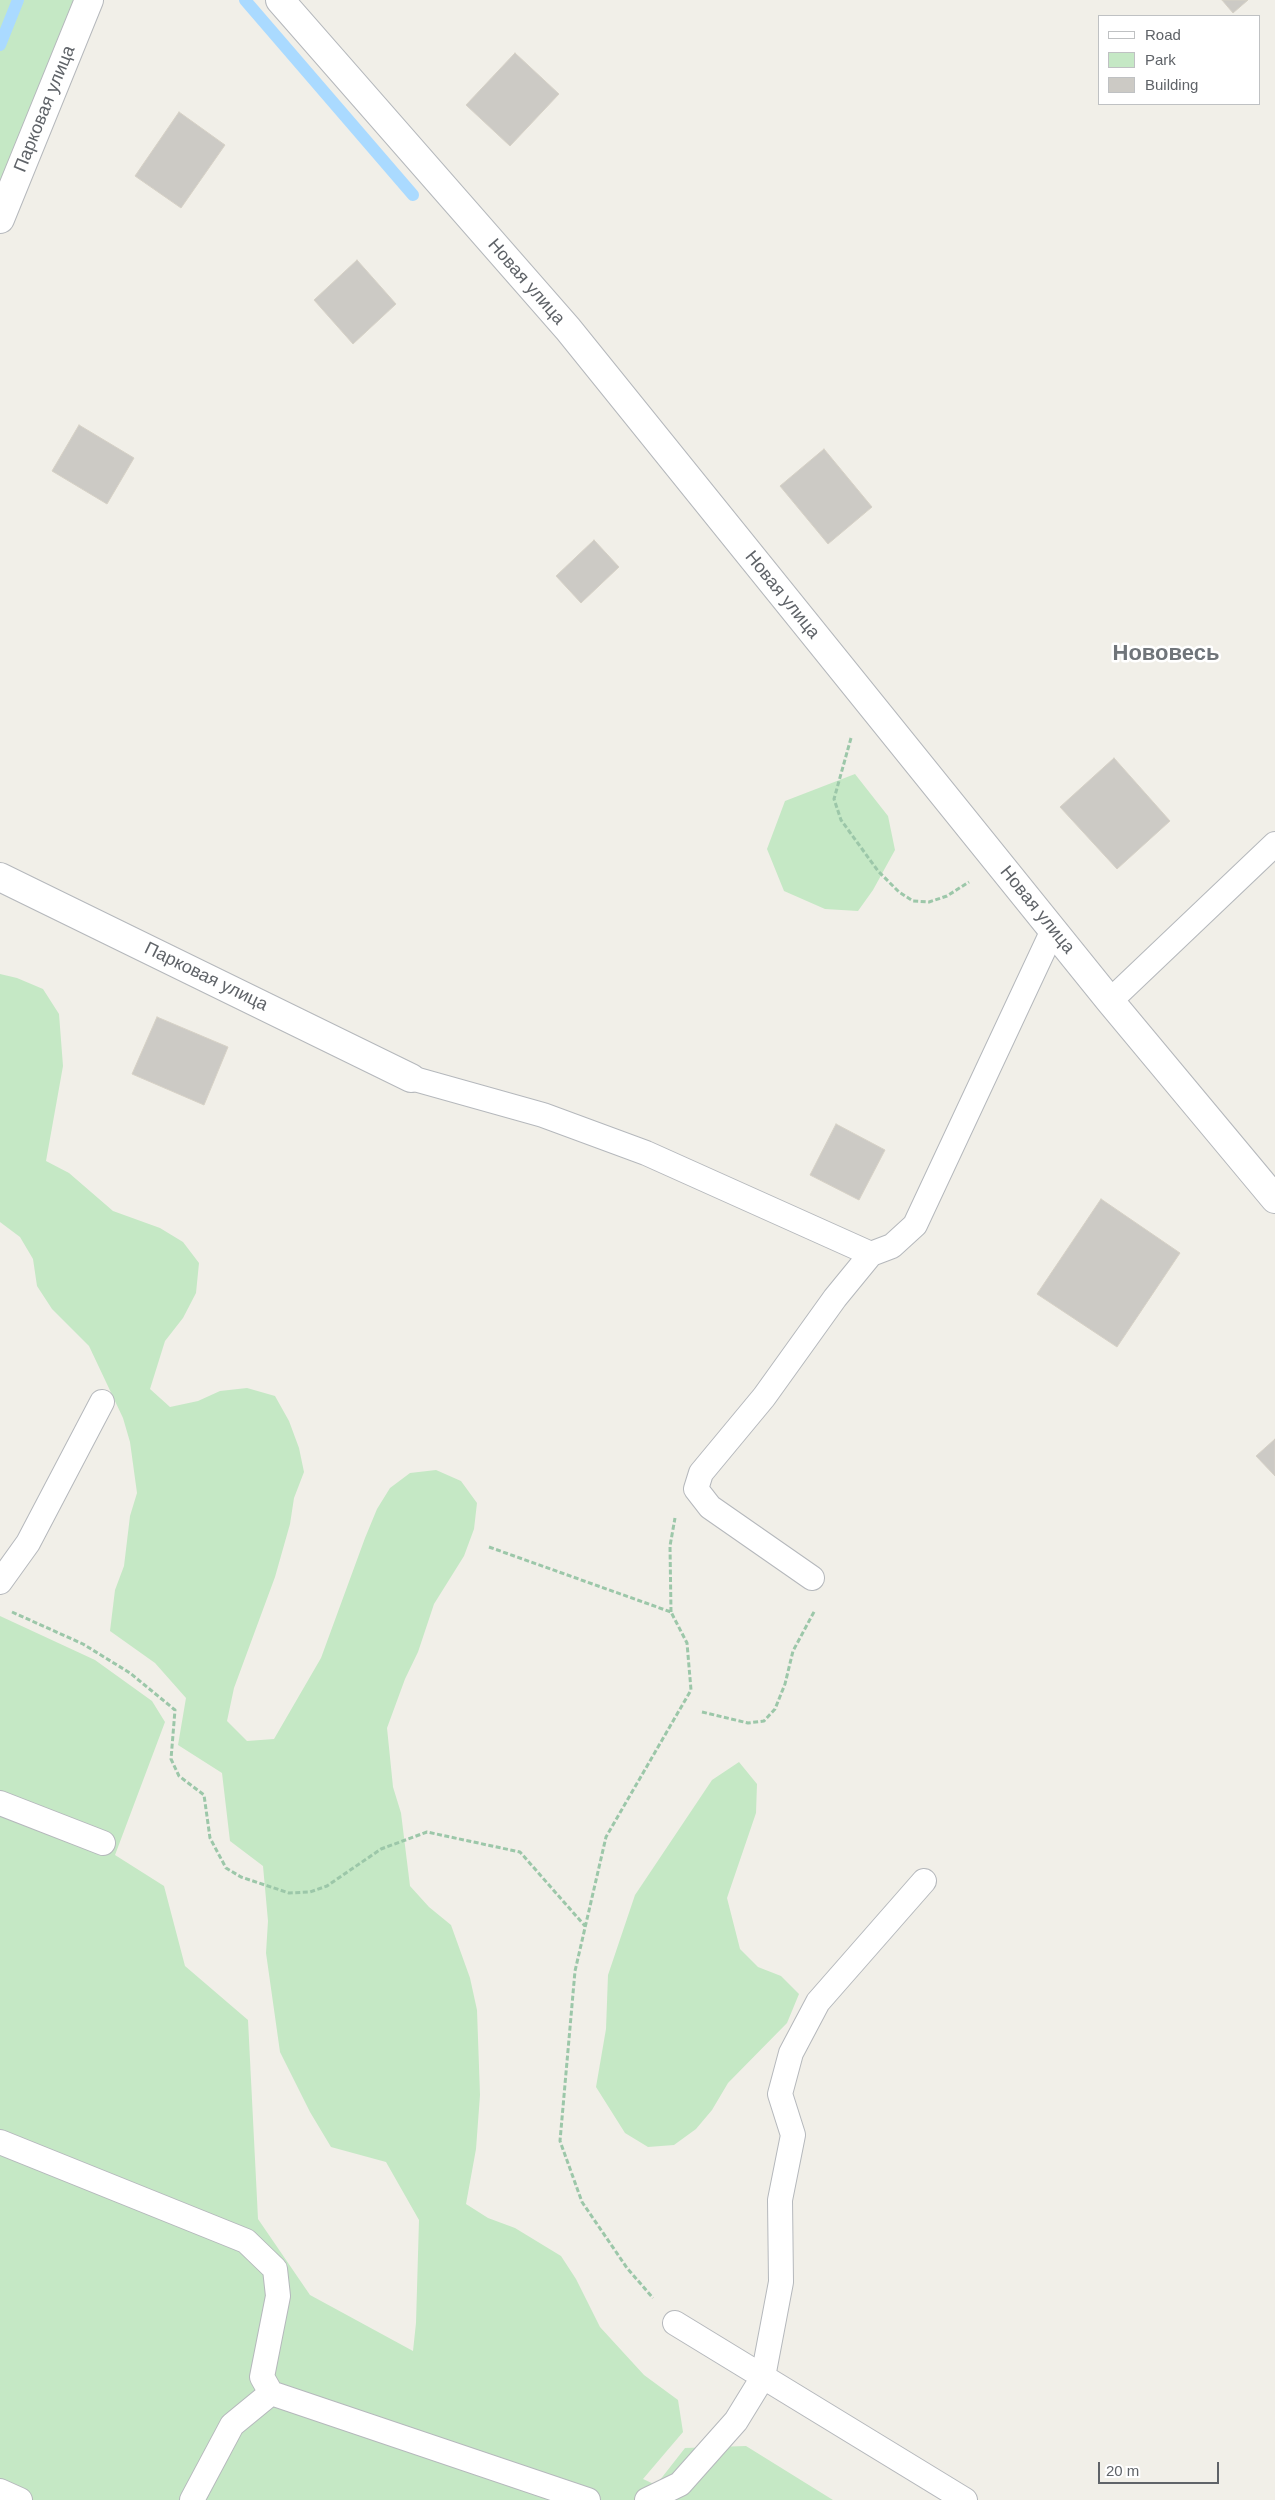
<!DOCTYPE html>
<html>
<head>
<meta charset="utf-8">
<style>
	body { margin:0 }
	#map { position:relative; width:1275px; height:2500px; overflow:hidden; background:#f1efe8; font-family:Arial,sans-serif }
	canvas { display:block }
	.legend { position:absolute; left:1098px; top:15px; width:162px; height:90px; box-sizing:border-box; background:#fff; border:1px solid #bfc1c3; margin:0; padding:6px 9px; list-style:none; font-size:15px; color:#5f6368 }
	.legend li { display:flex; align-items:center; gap:10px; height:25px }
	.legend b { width:25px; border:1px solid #bfc1c3 }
	.scale { position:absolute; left:1098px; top:2462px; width:121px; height:22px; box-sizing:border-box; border:2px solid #5f6368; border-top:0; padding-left:6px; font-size:15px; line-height:18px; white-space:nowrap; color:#5f6368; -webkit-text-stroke:4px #fff; paint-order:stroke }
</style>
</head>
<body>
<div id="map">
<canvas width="1275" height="2500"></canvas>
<ul class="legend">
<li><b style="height:6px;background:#fff"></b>Road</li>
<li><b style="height:14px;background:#c5e8c5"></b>Park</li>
<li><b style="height:14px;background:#cccac5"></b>Building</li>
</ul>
<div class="scale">20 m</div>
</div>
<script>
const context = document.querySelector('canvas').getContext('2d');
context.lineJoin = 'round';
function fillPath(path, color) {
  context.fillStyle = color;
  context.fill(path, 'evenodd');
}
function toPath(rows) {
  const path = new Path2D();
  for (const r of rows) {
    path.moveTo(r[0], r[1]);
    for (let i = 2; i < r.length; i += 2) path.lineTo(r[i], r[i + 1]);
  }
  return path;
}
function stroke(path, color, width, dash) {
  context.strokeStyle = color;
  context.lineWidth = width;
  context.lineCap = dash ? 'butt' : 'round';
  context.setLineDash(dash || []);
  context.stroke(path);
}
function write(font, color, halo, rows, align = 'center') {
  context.font = font + ' Arial,sans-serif';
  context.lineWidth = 5;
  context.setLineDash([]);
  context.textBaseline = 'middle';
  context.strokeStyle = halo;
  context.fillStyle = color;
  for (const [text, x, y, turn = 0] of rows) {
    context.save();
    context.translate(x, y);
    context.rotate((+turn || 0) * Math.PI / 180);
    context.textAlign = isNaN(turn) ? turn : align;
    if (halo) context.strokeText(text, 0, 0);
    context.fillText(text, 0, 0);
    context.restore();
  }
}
fillPath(toPath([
	[0,0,76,0,0,188],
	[855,774,888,816,895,850,873,890,858,911,825,909,784,891,767,849,785,801],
	[0,974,17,978,43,989,59,1014,63,1066,46,1161,69,1173,113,1211,160,1228,183,1242,199,1263,196,1293,183,1318,165,1341,150,1389,170,1407,198,1401,220,1391,247,1388,275,1396,289,1421,299,1448,304,1472,294,1498,290,1524,275,1577,234,1688,227,1721,247,1741,274,1739,321,1658,365,1538,377,1509,390,1488,410,1473,436,1470,461,1481,477,1503,474,1529,464,1556,434,1604,418,1652,405,1679,387,1728,393,1787,401,1813,410,1886,429,1907,451,1925,470,1978,477,2010,480,2095,476,2149,466,2204,488,2218,515,2228,561,2256,576,2279,600,2327,644,2375,678,2400,683,2432,643,2479,656,2485,685,2448,746,2446,833,2500,0,2500,0,1616,95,1660,152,1701,165,1722,115,1855,164,1886,185,1966,248,2020,258,2219,310,2295,413,2351,416,2323,419,2220,386,2162,331,2147,310,2112,280,2052,266,1953,268,1921,263,1866,230,1841,222,1773,178,1745,186,1698,155,1663,110,1631,115,1590,124,1566,130,1516,137,1493,130,1442,123,1418,89,1346,52,1309,37,1286,33,1259,20,1237,0,1222],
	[739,1762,757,1784,756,1813,727,1898,740,1949,758,1967,781,1976,799,1994,787,2023,728,2083,712,2110,696,2129,674,2145,648,2147,625,2133,596,2087,606,2029,608,1975,635,1895,712,1780]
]), '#c5e8c5');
stroke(toPath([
	[245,0,413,195],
	[0,45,18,0]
]), '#aadaff', 12);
const building = toPath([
	[1222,0,1248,0,1233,13,1222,0],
	[515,53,559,94,510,146,466,105,515,53],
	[179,112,225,145,181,208,135,176,179,112],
	[357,260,396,304,353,344,314,300,357,260],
	[79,425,134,458,107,504,52,471,79,425],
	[824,449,872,507,828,544,780,486,824,449],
	[594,540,619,567,581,603,556,576,594,540],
	[1114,758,1170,821,1117,869,1060,807,1114,758],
	[157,1017,228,1047,204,1105,132,1074,157,1017],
	[836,1124,885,1150,859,1200,810,1175,836,1124],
	[1101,1199,1180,1253,1117,1347,1037,1294,1101,1199],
	[1275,1439,1275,1476,1256,1456,1275,1439]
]);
fillPath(building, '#cccac5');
stroke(building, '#d6d1c6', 1);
const service = toPath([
	[1110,1001,1275,844],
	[411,1078,543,1115,646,1153,871,1254],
	[812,1578,710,1507,696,1489,701,1473,764,1397,835,1298,871,1254,892,1246,915,1225,1053,930],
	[0,1582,28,1543,102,1402],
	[0,1803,103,1843],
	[0,2142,246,2241,275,2269,278,2296,262,2377,271,2393,588,2500],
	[675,2323,965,2500],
	[0,2491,20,2500],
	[192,2500,232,2425,271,2393],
	[647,2500,680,2484,736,2421,763,2377,781,2282,780,2200,793,2135,780,2094,791,2053,818,2002,924,1881]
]);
const minor = toPath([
	[280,0,568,329,1110,1001,1275,1199],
	[0,219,89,0],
	[0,877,411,1078]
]);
stroke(service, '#b5b8bc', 26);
stroke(minor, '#b5b8bc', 30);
stroke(toPath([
	[851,738,834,799,841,820,878,871,899,892,913,901,929,902,947,896,969,882],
	[489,1547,671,1612,687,1643,691,1690,606,1837,575,1971,560,2141,582,2202,627,2268,653,2298],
	[12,1612,83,1644,130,1673,175,1710,171,1759,179,1776,204,1795,210,1838,226,1868,241,1877,289,1893,310,1892,327,1886,381,1849,427,1832,520,1852,585,1926],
	[671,1612,670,1546,675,1518],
	[702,1712,748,1723,764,1721,775,1709,785,1684,793,1651,815,1610]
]), '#9cc7a9', 3, [5, 2.5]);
stroke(service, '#fff', 24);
stroke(minor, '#fff', 28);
write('18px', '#5f6368', '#fff', [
	["Парковая улица",45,109,-68],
	["Новая улица",526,282,49],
	["Новая улица",782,595,51],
	["Новая улица",1037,910,51],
	["Парковая улица",206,977,26]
]);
write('bold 22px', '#70757a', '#fff', [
	["Нововесь",1166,654]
]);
</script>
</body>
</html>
